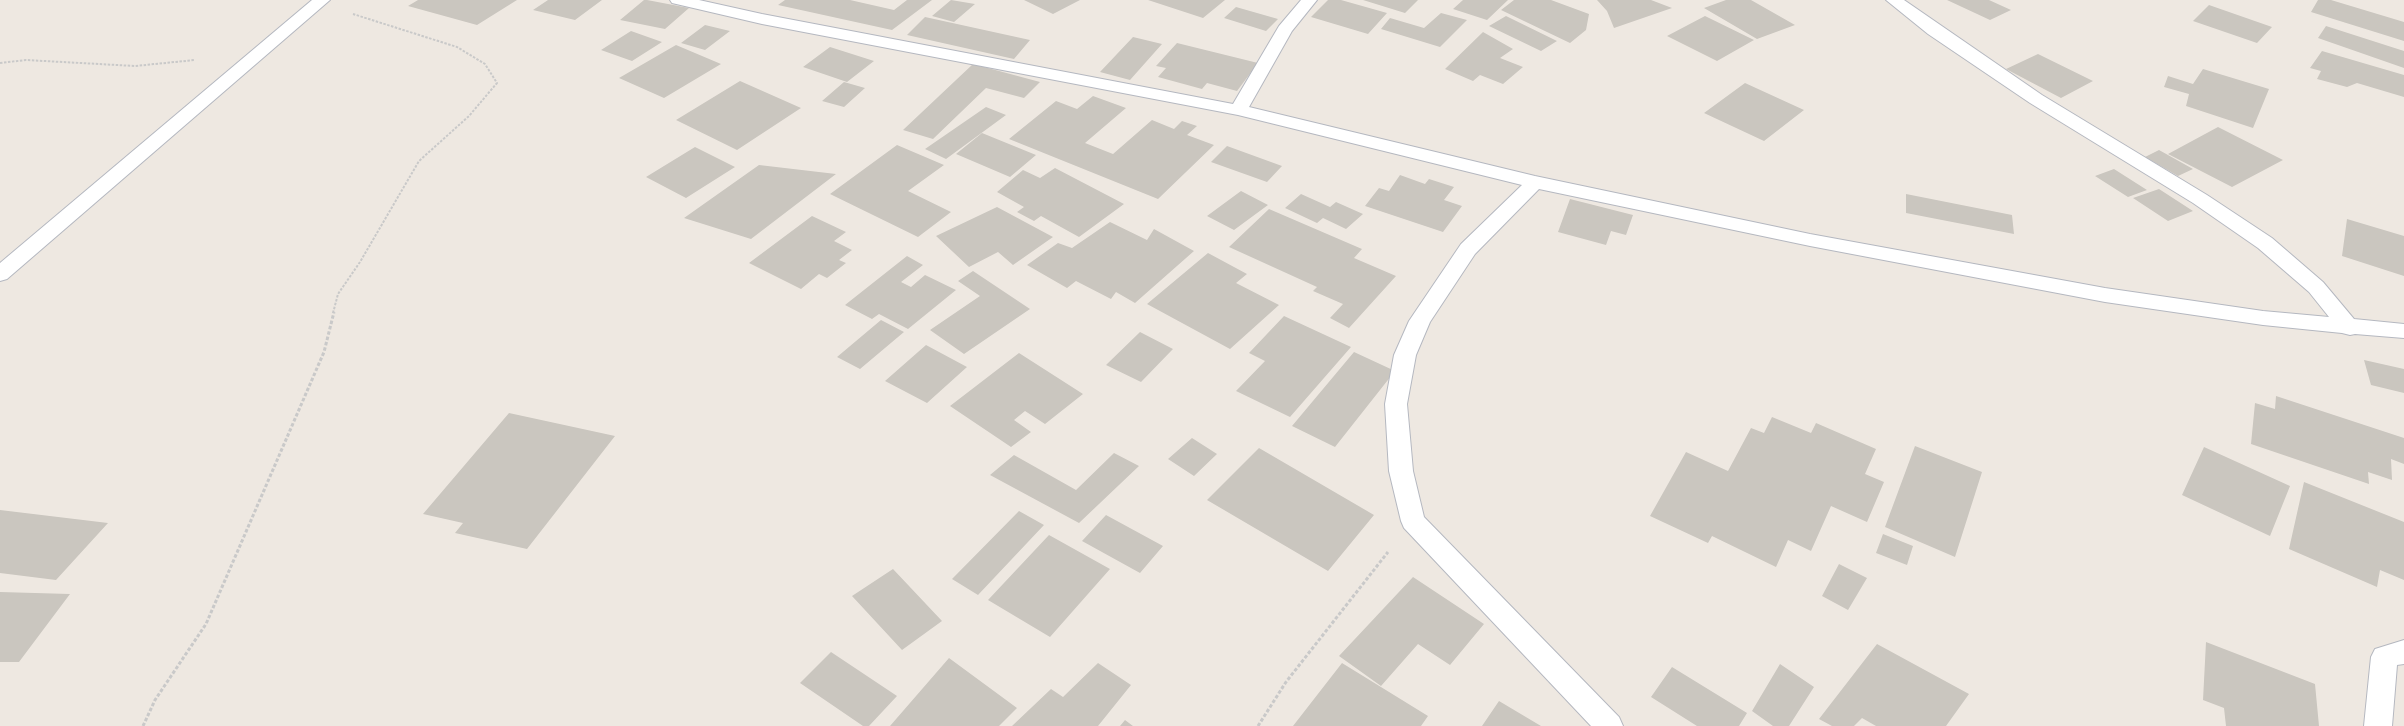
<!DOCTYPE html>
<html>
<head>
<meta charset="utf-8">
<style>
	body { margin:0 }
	canvas { display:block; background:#eee8e1 }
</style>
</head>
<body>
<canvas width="2404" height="726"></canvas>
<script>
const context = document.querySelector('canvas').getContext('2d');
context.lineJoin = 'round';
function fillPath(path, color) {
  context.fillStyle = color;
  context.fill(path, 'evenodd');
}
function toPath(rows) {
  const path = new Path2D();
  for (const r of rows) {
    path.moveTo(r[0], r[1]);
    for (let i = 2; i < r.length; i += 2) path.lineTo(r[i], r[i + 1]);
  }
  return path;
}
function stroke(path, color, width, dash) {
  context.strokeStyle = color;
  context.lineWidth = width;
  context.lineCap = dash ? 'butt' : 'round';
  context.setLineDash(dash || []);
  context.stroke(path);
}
fillPath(toPath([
	[418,0,517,0,477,25,408,6],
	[548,0,602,0,575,20,533,10],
	[644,0,647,0,689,8,665,29,620,20],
	[785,0,850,0,894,10,907,0,932,0,892,30,778,5],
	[951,0,975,4,954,22,932,16],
	[1024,0,1080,0,1053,14],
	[1148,0,1225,0,1203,18],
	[1328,0,1341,0,1387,13,1368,34,1311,17],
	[1363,0,1418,0,1405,13],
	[1463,0,1508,0,1487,20,1453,9],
	[1514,0,1551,0,1589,14,1586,30,1570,43,1501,10],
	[1597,0,1651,0,1672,8,1614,28,1607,11],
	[1726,0,1751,0,1795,25,1757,39,1704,8],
	[1947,0,1989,0,2011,10,1990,20],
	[2318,0,2331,0,2404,22,2404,41,2311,12],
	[2209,5,2272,27,2257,43,2193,21],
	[1236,7,1278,19,1266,31,1224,18],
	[1441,13,1467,20,1440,47,1381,29,1390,18,1424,28],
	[1506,16,1557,41,1541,51,1489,26],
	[1705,16,1754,40,1717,61,1667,36],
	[925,17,1030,40,1014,59,907,35],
	[705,25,730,31,705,50,681,43],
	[2326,26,2404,51,2404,68,2318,38],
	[631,31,662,42,632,61,601,50],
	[1483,32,1513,49,1500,58,1523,67,1503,84,1480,75,1473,81,1445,69],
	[1133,37,1162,44,1130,80,1100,72],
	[1177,43,1258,63,1237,91,1207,83,1202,89,1158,77,1166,68,1156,66],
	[676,45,721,64,664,98,619,78],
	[830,47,874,61,847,82,803,67],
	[2322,51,2404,75,2404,97,2357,83,2347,87,2317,79,2321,71,2310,68],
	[2038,54,2093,81,2061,98,2006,69],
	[973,64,1040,82,1024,98,986,88,933,139,903,130],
	[2203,69,2269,89,2253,128,2186,106,2189,94,2164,87,2168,76,2193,84],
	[740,81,801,108,737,150,676,120],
	[844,82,865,88,844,107,822,101],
	[1745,83,1804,110,1764,141,1704,113],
	[1093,96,1126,108,1085,143,1113,154,1152,120,1174,129,1182,121,1197,126,1187,135,1214,145,1158,199,1009,139,1056,101,1077,109],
	[986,107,1006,115,946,159,925,149],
	[2218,127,2283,160,2232,187,2168,154],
	[982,133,1036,155,1010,177,956,154],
	[897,145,944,165,908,191,951,212,918,237,830,194],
	[1227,146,1282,166,1267,182,1211,162],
	[695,147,735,167,686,198,646,177],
	[2159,150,2193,169,2178,176,2145,157],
	[759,165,836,174,751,239,684,218],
	[1055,168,1124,204,1079,237,1041,216,1034,221,1017,212,1024,207,997,192,1023,170,1040,178],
	[2114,169,2147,190,2128,197,2095,176],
	[1400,175,1425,184,1429,179,1454,187,1444,200,1462,206,1443,232,1365,206,1379,188,1389,191],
	[2159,189,2193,211,2168,221,2133,198],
	[1241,191,1268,205,1234,230,1207,216],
	[1301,194,1330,207,1336,202,1363,214,1346,229,1323,218,1317,223,1285,208],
	[1906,194,2012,215,2014,234,1906,213],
	[1570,199,1633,215,1626,235,1611,231,1606,245,1558,232],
	[997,207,1053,237,1013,265,998,252,969,267,936,236],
	[1269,209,1362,249,1354,258,1396,276,1349,328,1330,318,1343,304,1313,291,1317,287,1229,247],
	[812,216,846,232,834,241,852,250,839,260,846,263,827,278,819,274,801,289,749,263],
	[2347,219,2404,236,2404,276,2342,256],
	[1110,222,1147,240,1154,229,1194,251,1135,303,1116,292,1111,299,1076,281,1067,288,1027,265,1058,243,1072,248],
	[1208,253,1247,274,1236,283,1279,305,1230,349,1147,304],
	[907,256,923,265,901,282,911,287,925,275,956,290,908,329,879,314,872,319,845,305],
	[973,271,1030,309,964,354,930,330,980,296,958,281],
	[1284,316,1351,347,1290,417,1236,391,1265,361,1249,353],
	[881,320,904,332,860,369,837,357],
	[1140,332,1173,349,1141,382,1106,365],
	[926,345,967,367,927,403,885,381],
	[1354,352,1395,371,1335,447,1292,426],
	[1019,353,1083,394,1045,424,1025,411,1014,420,1031,432,1011,447,950,406],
	[2364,360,2404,369,2404,393,2371,385],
	[2276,396,2404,438,2404,464,2391,459,2392,480,2368,472,2369,484,2251,444,2255,403,2275,409],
	[509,413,615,436,527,549,455,533,463,523,423,514],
	[1772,417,1811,433,1816,423,1876,449,1865,474,1884,482,1867,522,1831,506,1811,551,1788,540,1776,567,1712,536,1708,543,1650,516,1686,452,1728,471,1751,428,1764,433],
	[1192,438,1217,454,1194,476,1168,459],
	[1915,446,1982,472,1955,557,1885,527],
	[2204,447,2290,486,2270,536,2182,495],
	[1259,448,1374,515,1328,571,1207,500],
	[1114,453,1139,466,1079,523,990,475,1014,455,1076,490],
	[2304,482,2404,522,2404,580,2380,570,2377,587,2289,549],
	[0,510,108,523,56,580,0,573],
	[1019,511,1044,525,978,595,952,579],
	[1106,515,1163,546,1140,573,1082,541],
	[1883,534,1913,546,1907,565,1876,553],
	[1049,535,1110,569,1050,637,988,600],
	[1839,564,1867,578,1848,610,1822,596],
	[893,569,942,621,902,650,852,596],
	[1413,577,1484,624,1450,665,1418,644,1381,686,1339,656],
	[0,592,70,594,19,662,0,662],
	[2206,642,2315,684,2319,726,2226,726,2224,708,2203,700],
	[1877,644,1969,694,1946,726,1876,726,1862,718,1854,726,1832,726,1819,719],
	[831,652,897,696,869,726,863,726,800,683],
	[949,658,1017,708,999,726,890,726],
	[1098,663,1131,685,1098,726,1012,726,1051,689,1063,697],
	[1342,663,1428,716,1421,726,1293,726],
	[1780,664,1814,687,1789,726,1773,726,1752,711],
	[1672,667,1747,713,1739,726,1697,726,1651,697],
	[1499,701,1541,726,1482,726],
	[1125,720,1133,726,1120,726]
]), '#cac6bf');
const minor = toPath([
	[312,0,330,0,7,279,0,281,0,263,312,0],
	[670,0,699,0,762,14,1233,104,1279,26,1301,0,1317,0,1292,31,1249,107,1535,176,1810,234,2105,288,2263,311,2329,317,2309,292,2258,248,2193,203,2030,103,1928,34,1886,0,1904,0,2042,95,2207,195,2272,238,2323,282,2354,319,2404,324,2404,338,2355,334,2350,335,2342,333,2263,325,2105,302,1810,246,1539,189,1475,254,1430,322,1416,355,1407,404,1413,471,1424,517,1619,717,1623,726,1591,726,1404,528,1401,521,1389,471,1385,404,1394,355,1409,321,1461,244,1522,185,1238,115,762,24,672,3,670,0],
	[2404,640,2404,664,2397,665,2392,726,2364,726,2371,657,2375,649,2404,640]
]);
stroke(minor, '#b5b8c0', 2);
stroke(toPath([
	[0,63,26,60,135,66,195,60],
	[333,313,338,294,360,262,419,161,469,116,497,83,485,64,457,47,353,14]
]), '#c9c9c9', 2, [2.5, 1.5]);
stroke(toPath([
	[143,726,155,700,206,624,324,352,334,312],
	[1258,726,1286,682,1388,552]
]), '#c9c9c9', 3, [3.5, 2]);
fillPath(minor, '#fff');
</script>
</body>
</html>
